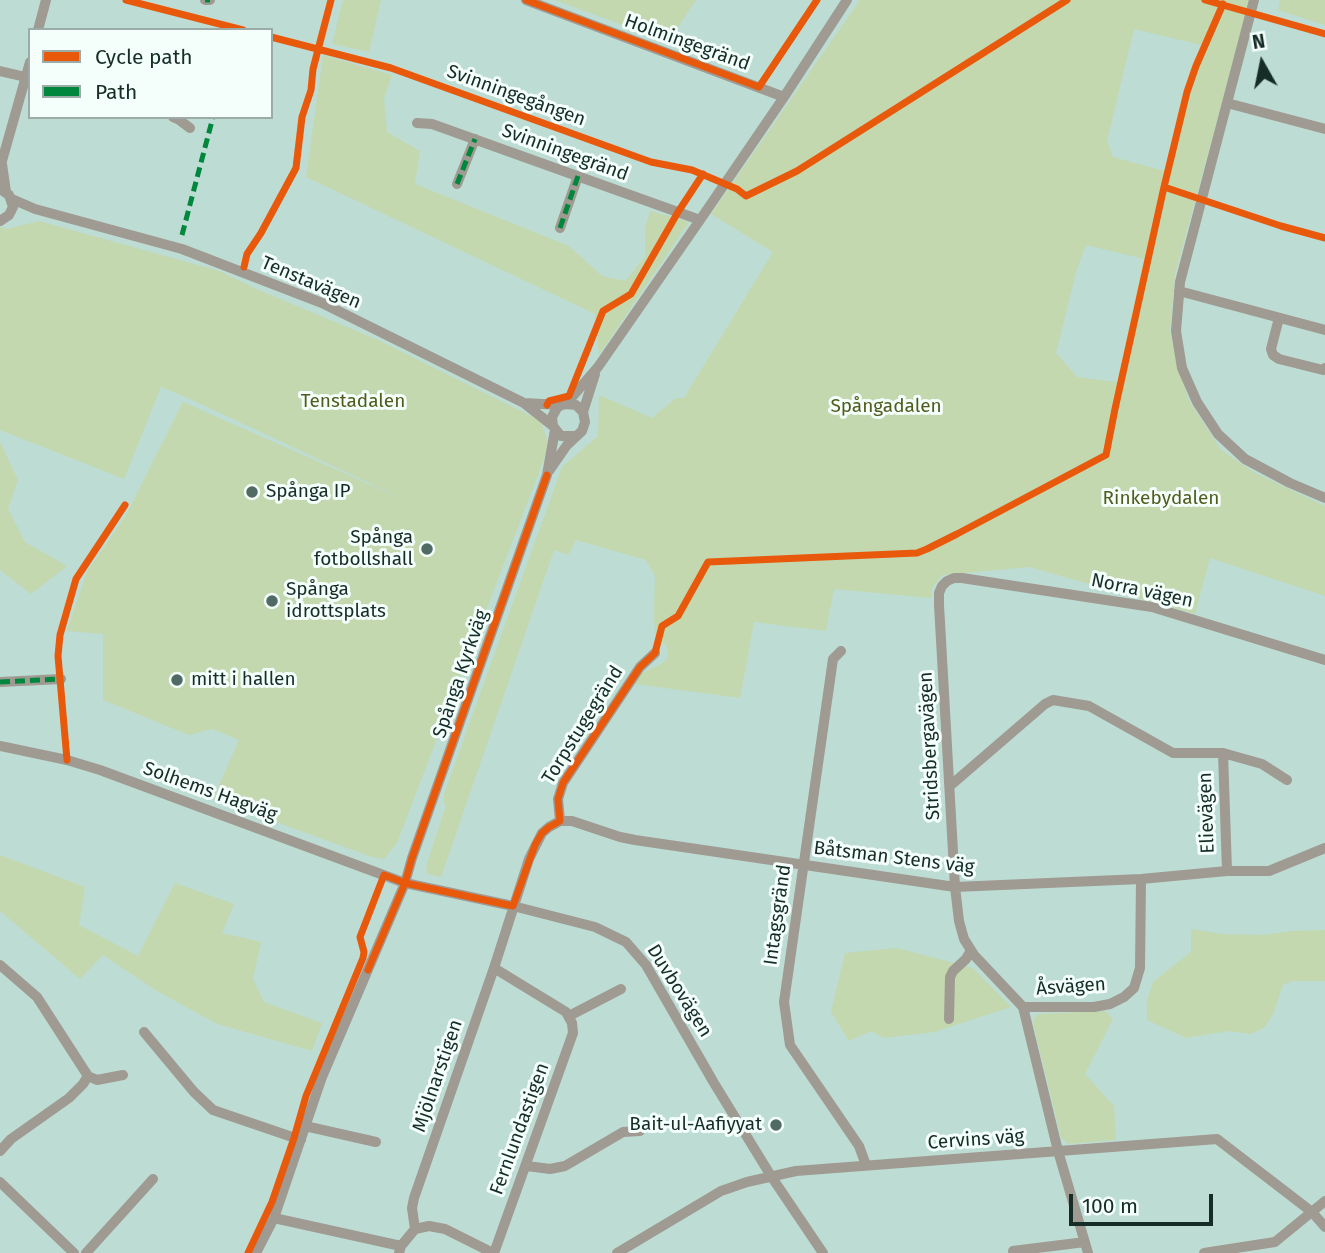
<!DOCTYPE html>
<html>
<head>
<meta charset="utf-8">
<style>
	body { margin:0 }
	#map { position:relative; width:1325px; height:1253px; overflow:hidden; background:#bddcd4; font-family:"Fira Sans",sans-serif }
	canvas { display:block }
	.legend { position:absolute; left:28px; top:28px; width:245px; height:91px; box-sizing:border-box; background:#f4fffc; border:2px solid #9baba7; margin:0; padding:9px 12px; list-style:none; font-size:21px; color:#162d27 }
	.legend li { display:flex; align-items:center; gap:14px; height:35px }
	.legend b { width:35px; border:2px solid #9baba7 }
	.north { position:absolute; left:1227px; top:28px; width:70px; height:70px; -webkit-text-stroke:5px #f4fffc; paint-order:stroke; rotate:351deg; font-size:19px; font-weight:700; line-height:28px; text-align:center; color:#162d27 }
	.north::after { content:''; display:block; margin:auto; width:24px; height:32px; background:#162d27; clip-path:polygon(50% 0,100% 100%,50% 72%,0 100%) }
	.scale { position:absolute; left:1069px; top:1194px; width:144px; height:32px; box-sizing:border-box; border:4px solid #162d27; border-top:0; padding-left:9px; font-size:21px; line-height:24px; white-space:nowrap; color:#162d27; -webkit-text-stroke:5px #f4fffc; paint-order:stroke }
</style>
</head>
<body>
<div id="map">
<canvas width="1325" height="1253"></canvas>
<ul class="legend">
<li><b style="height:9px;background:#e8590c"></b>Cycle path</li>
<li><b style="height:9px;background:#00873e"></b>Path</li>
</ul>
<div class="north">N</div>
<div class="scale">100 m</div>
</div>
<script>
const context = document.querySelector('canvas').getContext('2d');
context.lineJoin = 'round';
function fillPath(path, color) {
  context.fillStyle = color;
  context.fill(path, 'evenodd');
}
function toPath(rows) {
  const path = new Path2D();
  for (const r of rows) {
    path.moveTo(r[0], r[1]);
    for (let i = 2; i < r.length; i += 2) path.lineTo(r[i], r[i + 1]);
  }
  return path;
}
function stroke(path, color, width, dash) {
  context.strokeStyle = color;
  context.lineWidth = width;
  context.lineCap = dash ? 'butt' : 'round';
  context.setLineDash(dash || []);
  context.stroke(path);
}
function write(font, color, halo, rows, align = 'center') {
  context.font = font + ' "Fira Sans",sans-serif';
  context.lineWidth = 6;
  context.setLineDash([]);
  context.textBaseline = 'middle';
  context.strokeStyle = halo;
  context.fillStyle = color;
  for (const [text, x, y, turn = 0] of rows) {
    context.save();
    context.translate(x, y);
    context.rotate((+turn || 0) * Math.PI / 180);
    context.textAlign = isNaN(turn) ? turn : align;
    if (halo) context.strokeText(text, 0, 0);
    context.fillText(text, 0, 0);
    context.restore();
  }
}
fillPath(toPath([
	[343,0,381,0,369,52,332,44],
	[555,0,696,0,668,42],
	[860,0,1250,0,1175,274,1170,332,1188,399,1221,450,1255,473,1325,506,1325,596,1210,558,1195,614,1029,567,942,575,932,588,931,598,834,589,826,631,754,622,740,698,635,684,642,673,661,664,667,659,668,652,666,644,656,639,654,619,655,576,646,560,576,540,568,555,554,550,441,877,428,874,426,867,446,805,444,804,444,794,562,467,598,436,599,395,652,418,676,398,684,398,773,252,711,214],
	[1134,29,1201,45,1190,70,1164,171,1113,157,1107,141],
	[1086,245,1144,259,1117,382,1077,377,1056,353,1076,272],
	[1280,0,1325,0,1325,25,1278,10],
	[323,55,392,75,384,98,387,132,420,151,415,184,569,246,602,276,625,281,645,257,645,229,650,211,689,222,599,355,595,314,306,177],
	[39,221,219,271,254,288,380,341,541,421,549,446,397,843,384,859,372,857,213,799,239,740,212,729,189,735,103,700,103,634,67,631,87,572,125,517,183,402,412,503,190,399,161,387,124,479,0,430,0,227,7,229],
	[0,442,18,480,8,509,25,542,67,566,31,594,0,570],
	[0,855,85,887,79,925,138,956,175,883,234,904,222,933,261,942,253,979,264,1002,322,1023,312,1051,217,1024,157,991,103,955,80,979,0,911],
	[1191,929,1222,934,1264,935,1291,931,1325,930,1325,981,1293,981,1283,985,1273,1014,1265,1027,1251,1034,1229,1031,1186,1038,1147,1020,1147,1001,1153,982,1191,952],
	[897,948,973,968,1011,1007,934,1032,884,1038,871,1031,849,1041,831,1012,845,953],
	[1105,1011,1113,1019,1085,1074,1114,1106,1116,1140,1068,1144,1061,1137,1033,1023,1034,1019,1038,1014]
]), '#c3d8af');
stroke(toPath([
	[205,0,210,0],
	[526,0,784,97],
	[1254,0,1180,282,1176,331,1182,368,1197,402,1218,434,1245,459,1290,483,1325,498],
	[38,30,46,0],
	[0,71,30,78],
	[1227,103,1325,129],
	[173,117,178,119,190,128],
	[417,123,432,124,700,220],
	[2,164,6,192],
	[0,168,30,62],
	[457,184,475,139],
	[0,189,9,195,13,207,9,215,0,221],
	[12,199,35,209,182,249,322,303,524,403,553,426],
	[560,228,578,176],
	[1179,291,1325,330],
	[1279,318,1271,349,1273,355,1279,359,1323,370,1325,368],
	[524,403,561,405],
	[566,404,598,367,700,220,784,97,847,0],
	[583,412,595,374],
	[549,471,567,445,582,431,585,422,583,412,576,405,566,404,561,405,557,408,552,417,553,426,561,436,574,436],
	[841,651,833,659,784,1002,790,1045,859,1146,866,1165],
	[0,682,61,679],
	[0,746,67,760,100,770,405,883,513,906,595,927,626,942,646,965,714,1083,771,1176,823,1253],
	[1223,753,1227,871],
	[951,785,1045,704,1053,700,1089,706,1173,753,1223,753,1262,764,1287,780],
	[560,821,558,799,563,783,640,667,655,653],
	[0,965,37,997,88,1076,97,1080,123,1075],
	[1023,1007,1094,1007,1110,1004,1124,997,1134,988,1140,968,1141,879],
	[569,1016,621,989],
	[949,1019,950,977,953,971,966,959,971,950],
	[144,1032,194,1092,213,1110,301,1140],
	[305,1126,376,1142],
	[0,1151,11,1139,69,1098,83,1084,88,1076],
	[527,1166,550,1169,565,1166,623,1132,640,1131],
	[0,1182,74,1253],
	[274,1218,401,1246],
	[415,1229,429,1226,445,1229,493,1253],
	[1013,1251,1085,1242],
	[86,1253,153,1179],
	[256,1253,274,1218,322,1077,405,883,412,858,547,475,555,430],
	[399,1253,401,1246,415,1229,412,1208,414,1198,494,968,529,859,542,833,549,827,560,821,572,821,620,837,635,840,955,887,1141,879,1227,871,1269,871,1325,848],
	[494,1253,573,1033,572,1023,566,1012,494,968],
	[617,1253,721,1191,747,1182,796,1171,1217,1139,1312,1212,1325,1227],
	[1088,1253,1058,1151,1023,1007,974,955,964,939,959,921,955,887,939,605,939,593,942,586,947,581,954,578,962,578,1152,607,1325,660],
	[1204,1253,1275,1242,1325,1201]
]), '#9f9a92', 10);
stroke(toPath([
	[205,0,210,0],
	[457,184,475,139],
	[560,228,578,176],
	[182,235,213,117],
	[0,682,61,679]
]), '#00873e', 5, [10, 5]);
stroke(toPath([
	[126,0,243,30],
	[526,0,759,87,817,0],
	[1205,0,1325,34],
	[271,37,391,68,651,162,692,170,737,189,746,196,797,171,1067,0],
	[1164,187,1281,226,1325,238],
	[244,267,247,254,261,233,296,168,302,117,311,90,313,69,331,0],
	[547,405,549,401,569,396,603,311,631,294,678,212,703,174],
	[67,760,58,656,60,635,76,579,125,505],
	[368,970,405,883,412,858,547,475],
	[248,1253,272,1202,294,1138,306,1096,363,958,364,952,360,937,384,875,405,883,513,906,535,845,542,833,549,827,560,821,558,799,563,783,640,667,655,653,662,626,678,616,708,562,917,553,927,549,957,534,1106,455,1115,409,1164,187,1187,92,1196,66,1223,4]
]), '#e8590c', 7);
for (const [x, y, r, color] of [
	[252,492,7,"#506a64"],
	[427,549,7,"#506a64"],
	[272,601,7,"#506a64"],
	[177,680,7,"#506a64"],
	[776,1125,7,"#506a64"]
]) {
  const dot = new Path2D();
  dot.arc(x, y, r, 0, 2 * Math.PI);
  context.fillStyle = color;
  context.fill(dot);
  stroke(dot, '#f4fffc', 2.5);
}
write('19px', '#162d27', '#f4fffc', [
	["Holmingegränd",687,43,20],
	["Svinningegången",516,96,20],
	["Svinningegränd",565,153,20],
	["Tenstavägen",311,283,23],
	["Norra vägen",1142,591,12],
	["Spånga Kyrkväg",461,674,-71],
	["Torpstugegränd",583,725,-58],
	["Stridsbergavägen",930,746,-93],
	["Solhems Hagväg",210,792,20],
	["Elievägen",1207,813,-92],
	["Båtsman Stens väg",894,858,7],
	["Intagsgränd",778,915,-82],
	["Åsvägen",1071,987,-4],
	["Duvbovägen",679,991,58],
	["Mjölnarstigen",438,1076,-71],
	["Fernlundastigen",520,1129,-70],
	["Cervins väg",976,1140,-4]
]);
write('19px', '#525b1b', '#f4fffc', [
	["Tenstadalen",353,402],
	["Spångadalen",886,407],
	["Rinkebydalen",1161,499]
]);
write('19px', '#162d27', '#f4fffc', [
	["Spånga IP",266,492],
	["Spånga",413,538,"right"],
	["fotbollshall",413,560,"right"],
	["Spånga",286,590],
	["idrottsplats",286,612],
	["mitt i hallen",191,680],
	["Bait-ul-Aafiyyat",762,1125,"right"]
], 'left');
</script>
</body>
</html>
